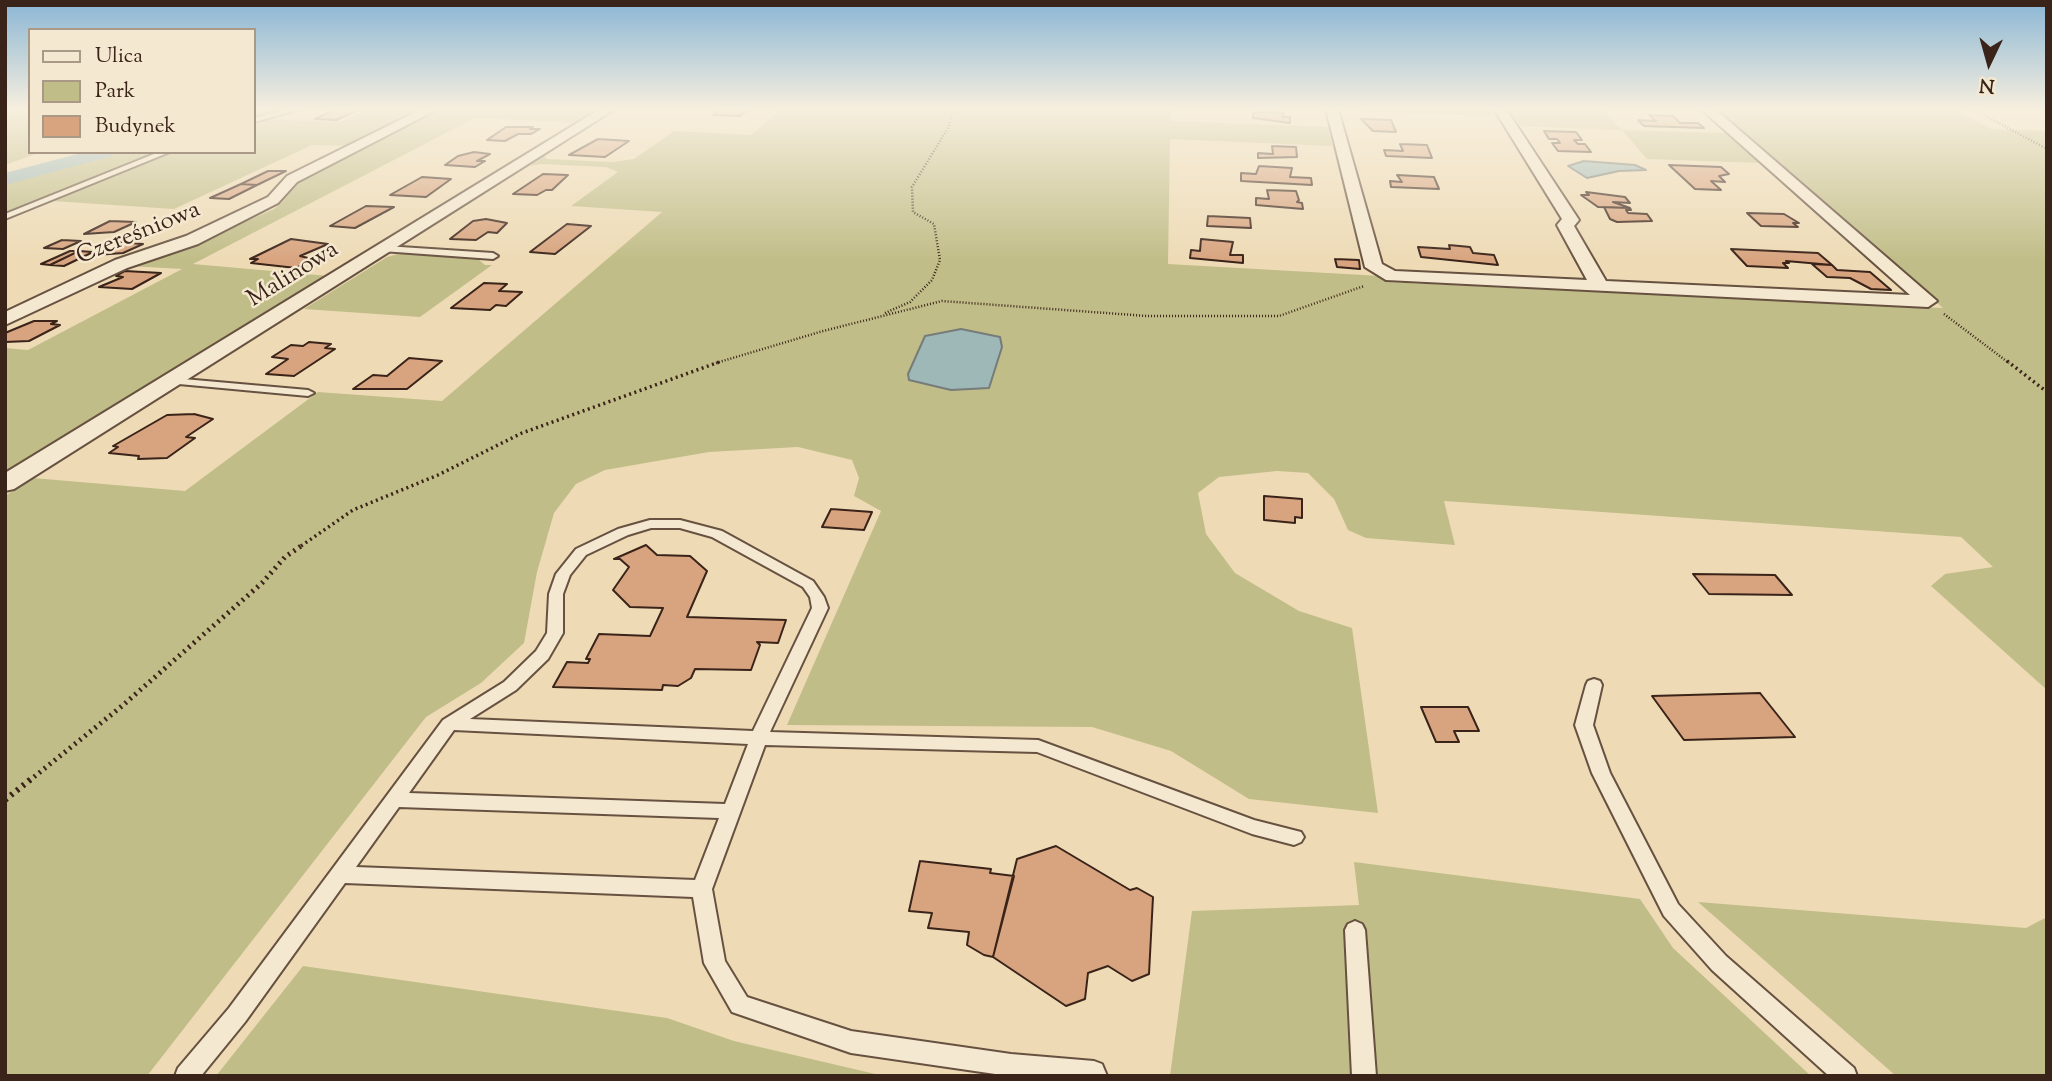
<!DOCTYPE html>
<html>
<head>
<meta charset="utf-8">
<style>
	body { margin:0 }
	#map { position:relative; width:2052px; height:1081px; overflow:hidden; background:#eedbb6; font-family:"Sorts Mill Goudy",serif }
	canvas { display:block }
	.frame { position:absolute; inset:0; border:7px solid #3a2319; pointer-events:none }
	.legend { position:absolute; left:28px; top:28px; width:228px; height:126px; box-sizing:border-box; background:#f4e8d0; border:2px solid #aa9987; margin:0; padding:9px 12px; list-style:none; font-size:21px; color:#3a2319 }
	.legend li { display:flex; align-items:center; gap:14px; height:35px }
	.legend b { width:35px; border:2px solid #aa9987 }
	.north { position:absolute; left:1954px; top:28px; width:70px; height:70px; -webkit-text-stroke:5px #f4e8d0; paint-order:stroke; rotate:185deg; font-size:19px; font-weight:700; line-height:28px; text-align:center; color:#3a2319 }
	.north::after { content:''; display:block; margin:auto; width:24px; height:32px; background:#3a2319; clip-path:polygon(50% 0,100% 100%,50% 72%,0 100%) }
</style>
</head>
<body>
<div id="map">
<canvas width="2052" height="1081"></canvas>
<div class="frame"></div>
<ul class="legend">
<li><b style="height:9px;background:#f4e8d0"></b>Ulica</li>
<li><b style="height:19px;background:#c1bd88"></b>Park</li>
<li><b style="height:19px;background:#d8a47f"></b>Budynek</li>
</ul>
<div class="north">N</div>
</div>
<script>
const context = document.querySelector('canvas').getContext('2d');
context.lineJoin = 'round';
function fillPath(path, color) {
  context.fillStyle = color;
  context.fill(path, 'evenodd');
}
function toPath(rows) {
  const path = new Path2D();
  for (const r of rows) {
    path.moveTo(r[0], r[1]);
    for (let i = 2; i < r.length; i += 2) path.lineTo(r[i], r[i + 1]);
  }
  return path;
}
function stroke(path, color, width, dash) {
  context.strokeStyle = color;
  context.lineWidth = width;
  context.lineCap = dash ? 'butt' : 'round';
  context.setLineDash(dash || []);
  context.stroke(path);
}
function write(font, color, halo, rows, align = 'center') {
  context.font = font + ' "Sorts Mill Goudy",serif';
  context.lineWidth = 5;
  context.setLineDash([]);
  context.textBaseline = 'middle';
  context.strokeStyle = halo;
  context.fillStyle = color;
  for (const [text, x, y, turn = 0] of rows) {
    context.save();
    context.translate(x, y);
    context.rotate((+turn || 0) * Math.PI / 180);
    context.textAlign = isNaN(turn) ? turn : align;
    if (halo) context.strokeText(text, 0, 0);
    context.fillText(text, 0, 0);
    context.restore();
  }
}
fillPath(toPath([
	[23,109,30,109,30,152,41,152,5,165,5,112],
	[369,109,427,109,355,146,312,145,174,209,52,201,173,152,254,152,254,122,264,119,340,122],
	[437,109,601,109,579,123,475,118,193,264,329,276,5,475,5,348,28,350,182,269,129,266,170,255,274,209,283,201,293,184],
	[781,109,1171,109,1171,121,1328,127,1332,146,1170,139,1168,264,1381,276,1386,282,1943,308,1713,109,1954,109,1991,129,2047,131,2047,690,1931,586,1945,574,1993,567,1961,537,1444,501,1455,545,1366,538,1348,530,1334,499,1308,473,1277,471,1219,477,1198,493,1206,534,1235,573,1299,611,1352,628,1378,813,1249,799,1171,751,1092,727,787,725,881,511,854,496,859,478,852,460,798,447,709,452,605,470,576,484,554,513,537,572,524,643,481,683,426,717,147,1076,5,1076,5,496,33,478,185,491,318,392,442,401,662,212,571,206,618,172,606,167,540,164,530,166,544,156,547,159,612,162,634,159,674,131,751,135],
	[1347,109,1488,109,1492,116,1348,111],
	[1509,109,1602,109,1622,130,1725,133,1760,163,1647,159,1622,130,1520,126],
	[100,152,160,152,5,214,5,177],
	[401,253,478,259,485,265,492,265,420,317,304,309,387,257],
	[1354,862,1640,899,1673,948,1811,1076,1170,1076,1192,911,1359,905],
	[1698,902,2026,928,2047,917,2047,1076,1896,1076],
	[303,966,667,1018,734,1041,884,1076,216,1076]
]), '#c1bd88');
const water = toPath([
	[1584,161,1635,165,1646,170,1619,171,1587,178,1568,166,1584,161],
	[961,329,1000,337,1002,347,989,388,951,390,909,380,908,374,925,336,961,329]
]);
fillPath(water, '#9eb8b8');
stroke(water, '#767c78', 2);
fillPath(toPath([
	[262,109,290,109,254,121,254,111,262,109],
	[85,152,115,152,112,156,5,185,5,173,85,152]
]), '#9eb8b8');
const building = toPath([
	[336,109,360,109,336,120,315,119,336,109],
	[721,109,748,109,740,116,713,115,721,109],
	[1263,112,1284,113,1282,117,1290,117,1290,123,1253,118,1253,113,1263,112],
	[1649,115,1673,116,1680,123,1698,123,1704,128,1644,126,1638,120,1656,121,1649,115],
	[1361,119,1391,120,1396,132,1373,131,1361,119],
	[506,127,533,127,530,129,540,129,531,134,518,134,505,141,487,140,506,127],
	[1544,131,1576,132,1582,140,1574,140,1578,144,1585,144,1591,152,1558,151,1552,143,1560,143,1557,139,1549,139,1544,131],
	[598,139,629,141,605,157,569,155,598,139],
	[1400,144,1427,145,1432,158,1386,156,1384,150,1403,151,1400,144],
	[1272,146,1296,147,1297,157,1258,158,1258,153,1273,154,1272,146],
	[474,152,490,154,477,161,485,161,475,167,445,165,458,156,474,152],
	[1669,165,1721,167,1729,174,1719,176,1725,182,1711,181,1721,190,1695,189,1669,165],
	[1259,166,1292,168,1290,177,1311,178,1312,185,1241,181,1241,173,1256,174,1259,166],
	[268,171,286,171,257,185,241,184,268,171],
	[543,174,568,175,552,190,546,190,537,195,513,194,543,174],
	[1397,175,1434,177,1439,189,1391,187,1390,181,1402,182,1397,175],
	[422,177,451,179,426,197,390,195,422,177],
	[241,184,257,185,229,199,210,198,241,184],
	[1267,190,1296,191,1299,200,1297,202,1302,203,1303,209,1256,205,1256,198,1269,199,1267,190],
	[1586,192,1625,197,1630,203,1613,202,1630,208,1598,207,1581,195,1589,195,1586,192],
	[366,206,394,207,355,228,330,226,366,206],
	[1604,207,1630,208,1631,210,1626,210,1628,213,1647,214,1652,221,1617,222,1610,219,1604,207],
	[1747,213,1784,214,1799,223,1793,223,1798,227,1761,226,1747,213],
	[1208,216,1250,218,1251,228,1207,226,1208,216],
	[486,219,507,223,497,233,488,232,476,240,450,239,473,221,486,219],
	[110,221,136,222,114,232,84,234,110,221],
	[567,224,591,226,555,254,530,252,567,224],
	[291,239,328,244,300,256,312,259,296,268,251,263,258,259,250,259,291,239],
	[1201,239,1233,242,1230,255,1243,255,1243,263,1190,258,1191,250,1200,251,1201,239],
	[62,240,81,241,63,249,44,248,62,240],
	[117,242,143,244,123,253,96,255,102,252,96,252,117,242],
	[1449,245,1470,247,1473,253,1494,255,1498,265,1421,257,1418,247,1450,249,1449,245],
	[1731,249,1818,253,1832,265,1786,261,1789,263,1783,263,1788,268,1747,266,1731,249],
	[70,251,79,251,50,265,41,264,70,251],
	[79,251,93,252,64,266,50,265,79,251],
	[1335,259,1359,260,1360,269,1337,267,1335,259],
	[1812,264,1832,265,1837,270,1870,272,1891,290,1871,289,1850,278,1827,277,1812,264],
	[125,271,161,273,132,289,99,287,123,277,116,276,125,271],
	[484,283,507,284,499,291,522,292,506,306,496,305,490,310,451,308,484,283],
	[34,321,57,321,51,324,60,325,29,341,5,342,5,333,34,321],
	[309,342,331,344,325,348,335,349,294,376,266,374,288,359,272,357,291,345,303,346,309,342],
	[409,358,442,361,407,389,353,389,373,375,387,376,409,358],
	[194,414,213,419,186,437,195,438,167,458,138,459,139,456,109,453,118,447,113,446,167,415,194,414],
	[1264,496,1302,499,1302,518,1295,517,1295,523,1264,520,1264,496],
	[831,509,872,512,864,530,822,527,831,509],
	[646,545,657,555,690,556,707,571,687,617,786,620,778,643,757,642,760,645,751,670,695,669,691,678,678,686,663,685,662,690,553,687,567,662,588,663,590,659,586,659,599,634,650,636,663,608,630,607,613,590,629,567,620,559,614,559,646,545],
	[1693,574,1775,575,1792,595,1709,594,1693,574],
	[1760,693,1795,737,1684,740,1652,696,1760,693],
	[1421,707,1468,707,1479,731,1454,731,1459,742,1436,742,1421,707],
	[1056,846,1130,890,1137,888,1153,897,1149,974,1132,981,1108,966,1088,973,1085,999,1066,1006,993,957,1017,859,1056,846],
	[920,861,991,869,990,873,1014,876,993,957,984,955,967,945,969,932,928,928,932,913,909,911,920,861]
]);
fillPath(building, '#d8a47f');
stroke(building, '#3a2319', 2);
const service = toPath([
	[289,109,297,110,254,122,254,118,289,109],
	[159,152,170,152,5,219,5,214,159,152],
	[385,246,493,253,498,256,493,259,382,251,380,249,385,246],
	[172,378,308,390,314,393,308,396,168,383,168,379,172,378],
	[650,520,680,520,722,531,813,581,824,597,828,608,770,732,1038,740,1254,820,1301,832,1304,837,1301,842,1294,845,1252,834,1037,752,765,745,712,889,725,961,747,997,851,1031,1011,1054,1094,1061,1102,1064,1107,1076,1009,1076,851,1053,732,1012,704,963,693,897,345,883,245,1022,201,1076,175,1076,178,1068,229,1008,443,720,504,682,536,651,547,633,549,594,556,574,576,549,618,529,650,520],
	[651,528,680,528,712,537,803,587,810,597,812,608,753,731,470,719,516,690,548,659,563,633,563,594,570,575,586,555,628,535,651,528],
	[454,730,748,744,725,804,409,793,454,730],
	[399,807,719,818,695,880,356,867,399,807],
	[1594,679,1600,681,1602,685,1593,725,1610,773,1678,904,1726,956,1854,1068,1857,1076,1829,1076,1712,970,1664,916,1592,773,1575,725,1586,685,1588,681,1594,679],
	[1355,921,1362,924,1365,930,1376,1076,1352,1076,1345,930,1348,924,1355,921]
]);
const minor = toPath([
	[422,109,438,109,297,182,278,203,198,244,127,268,5,325,5,312,115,260,186,236,268,197,287,176,422,109],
	[600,109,615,109,14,489,5,491,5,473,600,109],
	[1326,109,1338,109,1382,264,1395,271,1587,280,1557,225,1562,219,1494,109,1506,109,1579,220,1574,226,1606,281,1910,295,1701,109,1715,109,1937,301,1928,307,1386,280,1365,267,1326,109]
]);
stroke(service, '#675140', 4);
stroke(minor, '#675140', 4);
stroke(toPath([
	[1973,109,2047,149],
	[885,313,910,302,932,280,940,260,934,224,913,212,912,187,948,128,953,109],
	[1944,314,2009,363],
	[716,363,823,331,942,301,1147,316,1279,316,1364,286]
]), '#3a2319', 2.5, [1, 2]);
stroke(toPath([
	[2007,361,2047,392],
	[301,546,353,510,438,475,522,433,722,361]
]), '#3a2319', 3.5, [2, 3.5]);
stroke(toPath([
	[29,781,122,706,262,583,285,557,304,544]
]), '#3a2319', 5, [2, 4.5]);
stroke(toPath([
	[5,800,31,779]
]), '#3a2319', 6, [2.5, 5]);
fillPath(service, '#f4e8d0');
fillPath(minor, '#f4e8d0');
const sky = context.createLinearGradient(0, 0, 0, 261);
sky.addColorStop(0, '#8ab6d5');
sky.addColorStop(0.42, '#f7efde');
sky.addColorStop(1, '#f7efde00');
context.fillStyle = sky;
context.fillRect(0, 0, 2052, 261);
write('24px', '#3a2319', '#f4e8d0', [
	["Czereśniowa",139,235,-22],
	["Malinowa",294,276,-32]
]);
</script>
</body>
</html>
